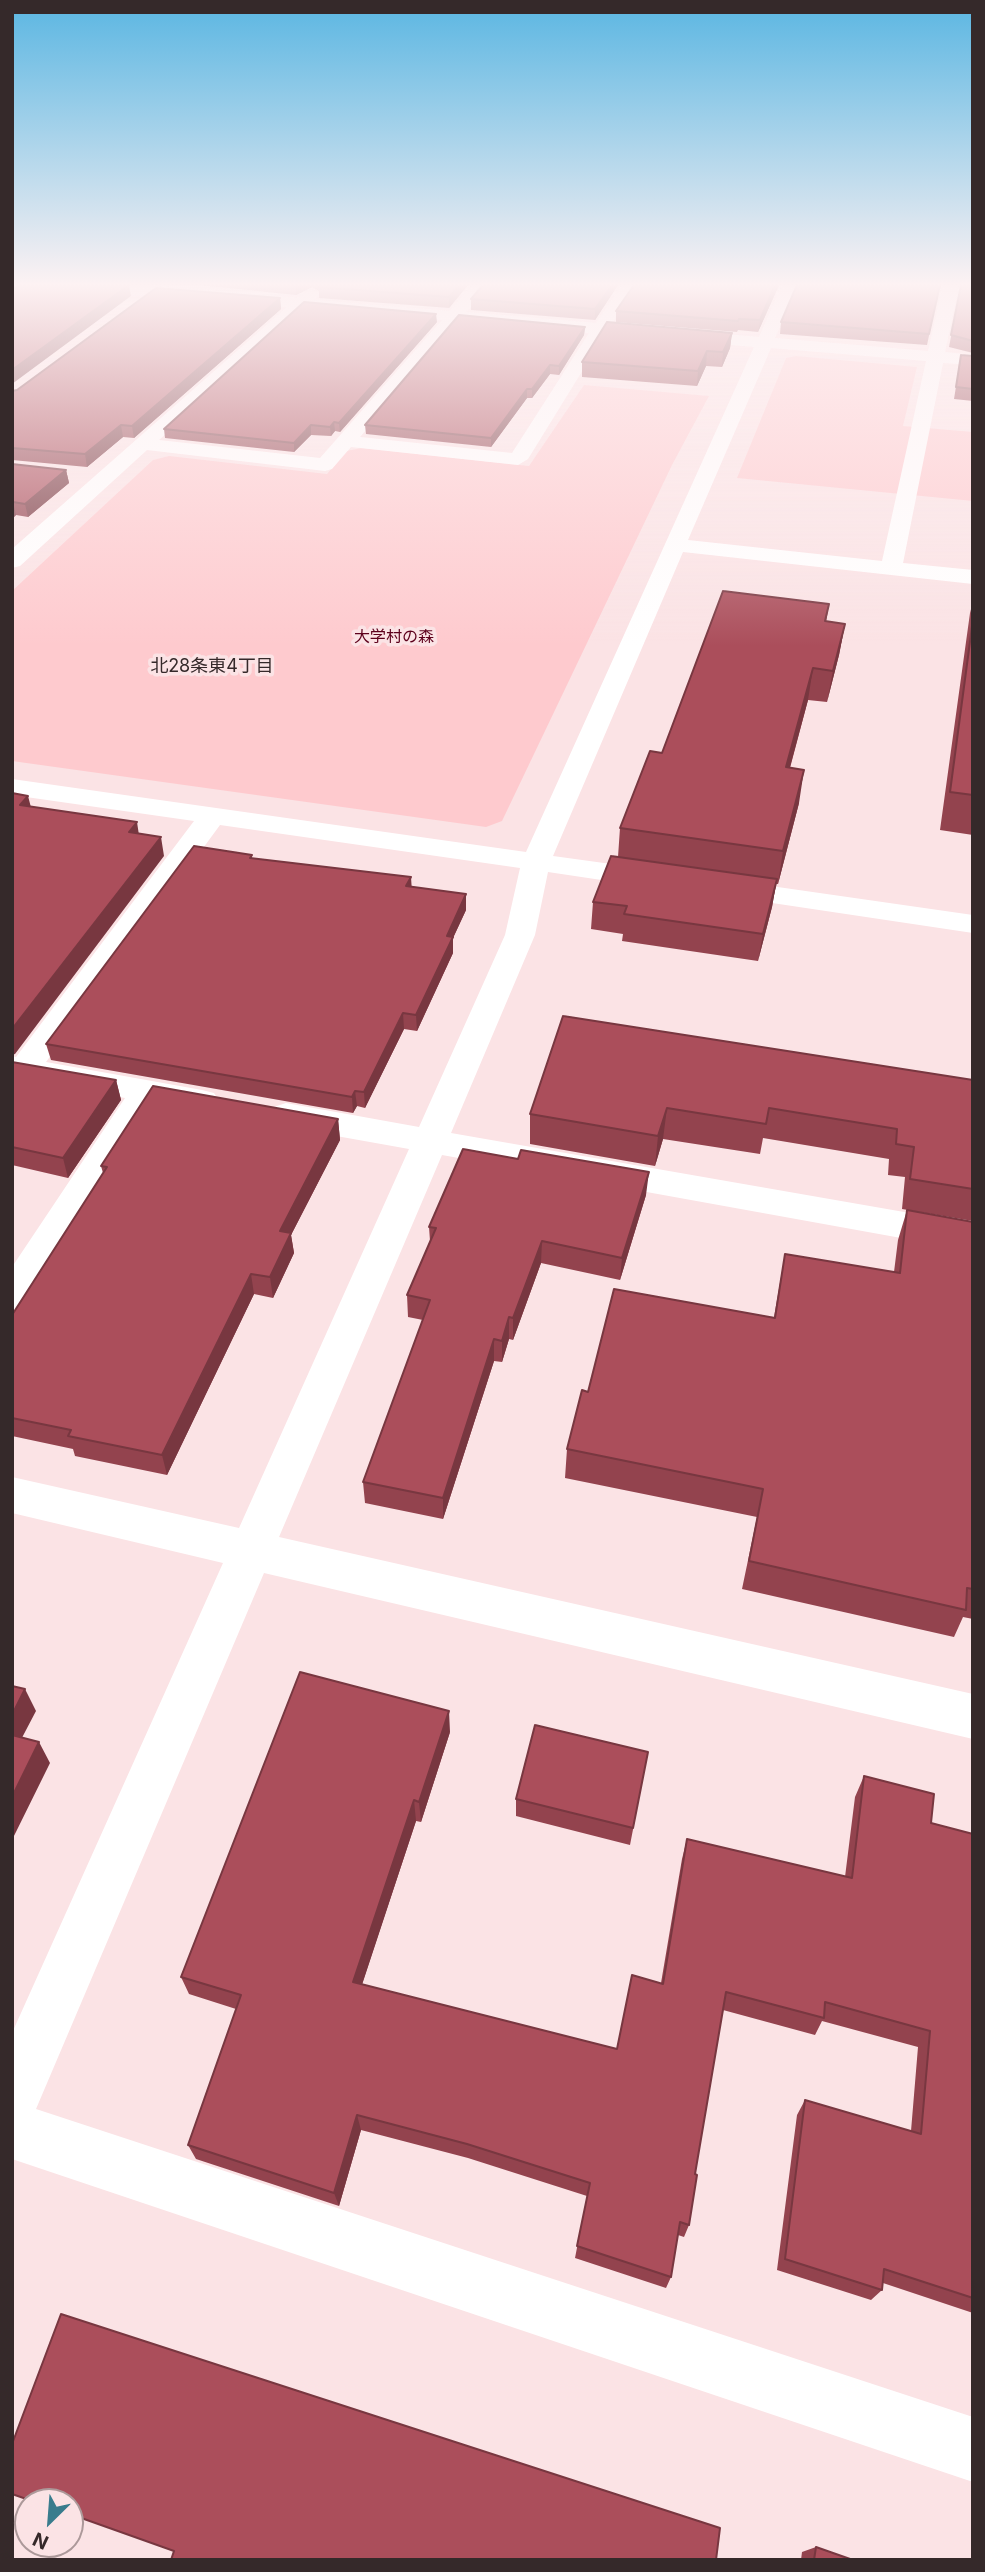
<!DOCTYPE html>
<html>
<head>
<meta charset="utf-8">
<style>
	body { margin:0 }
	#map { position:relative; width:985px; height:2572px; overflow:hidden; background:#fbe3e5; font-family:Inter,sans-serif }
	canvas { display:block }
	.frame { position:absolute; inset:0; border:14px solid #35292a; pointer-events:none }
	.north { position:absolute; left:14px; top:2488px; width:70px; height:70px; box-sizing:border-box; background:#fbe3e5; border:2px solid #ac999a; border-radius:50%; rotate:205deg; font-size:19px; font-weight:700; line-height:28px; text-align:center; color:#35292a }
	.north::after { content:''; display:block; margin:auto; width:24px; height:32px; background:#397c8d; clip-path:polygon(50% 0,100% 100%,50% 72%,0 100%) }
</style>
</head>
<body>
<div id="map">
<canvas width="985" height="2572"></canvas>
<div class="frame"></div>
<div class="north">N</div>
</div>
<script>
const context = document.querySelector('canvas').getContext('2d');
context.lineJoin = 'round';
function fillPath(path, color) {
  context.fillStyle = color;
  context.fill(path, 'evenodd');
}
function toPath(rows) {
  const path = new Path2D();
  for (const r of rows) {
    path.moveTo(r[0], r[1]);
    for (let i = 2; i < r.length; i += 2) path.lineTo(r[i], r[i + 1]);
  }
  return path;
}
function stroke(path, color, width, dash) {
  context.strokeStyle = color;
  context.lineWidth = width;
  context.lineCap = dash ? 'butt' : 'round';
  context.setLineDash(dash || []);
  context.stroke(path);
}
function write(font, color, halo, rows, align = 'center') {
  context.font = font + ' Inter,"Noto Sans JP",sans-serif';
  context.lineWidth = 7;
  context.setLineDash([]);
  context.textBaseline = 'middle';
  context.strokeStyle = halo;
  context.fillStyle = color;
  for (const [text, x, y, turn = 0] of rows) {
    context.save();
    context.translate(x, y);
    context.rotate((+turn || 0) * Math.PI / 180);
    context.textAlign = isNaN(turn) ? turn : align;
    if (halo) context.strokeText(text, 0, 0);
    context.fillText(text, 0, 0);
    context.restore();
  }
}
fillPath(toPath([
	[796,356,917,367,903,426,973,432,973,501,737,478,786,358],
	[584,385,709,396,672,465,502,821,486,827,12,761,12,591,153,460,169,456,327,474,346,451,362,448,529,466]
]), '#fecace');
fillPath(toPath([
	[77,285,147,285,297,298,311,289,319,294,314,300,450,311,472,285,489,285,466,312,596,323,622,285,638,285,611,324,759,337,782,285,798,285,775,338,928,351,943,285,959,285,945,352,973,355,973,365,943,363,903,563,973,570,973,584,683,552,553,856,655,870,665,873,670,879,665,885,655,888,548,872,535,935,451,1133,973,1224,973,1251,442,1155,279,1537,973,1694,973,1739,264,1573,36,2109,973,2417,973,2482,12,2159,12,2033,223,1563,12,1513,12,1477,239,1528,409,1149,286,1127,274,1123,269,1115,274,1107,286,1103,419,1127,505,935,520,868,220,825,46,1062,202,1090,214,1093,219,1101,214,1109,202,1112,156,1104,26,1308,12,1312,12,1267,125,1098,12,1078,12,1056,16,1057,194,821,12,795,12,779,526,852,754,347,605,334,528,459,518,465,351,447,332,469,325,471,147,450,20,566,12,568,12,549,287,307,85,290,77,285],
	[304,308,442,320,320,458,159,440,304,308],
	[458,321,589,333,512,453,360,437,458,321],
	[771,348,926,361,882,561,688,540,771,348],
	[722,879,973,915,973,933,712,894,707,888,712,882,722,879]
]), '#fff');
fillPath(toPath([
	[200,285,468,285,449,308,319,298,319,291,312,287,296,295],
	[483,285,618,285,595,320,471,310,471,299],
	[634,285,779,285,758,332,738,330,737,332,616,322,616,311],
	[940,285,927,345,780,334,781,322],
	[961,285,973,285,973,353,949,347],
	[280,298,281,309,134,438,123,437,87,467,12,460,12,391,17,390],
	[437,322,340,432,335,431,331,436,311,435,294,452,165,438,164,429],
	[585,327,584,335,559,375,550,374,532,398,527,398,491,447,366,434,365,425],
	[732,333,730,348,722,367,706,366,697,386,582,377,582,362],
	[961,355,973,356,973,401,954,399],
	[12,464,66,470,69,483,28,517,16,515,12,519],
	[973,601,973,835,940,830,970,613],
	[829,604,826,622,845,624,839,655,827,702,808,700,790,768,799,803,778,884,776,884,772,907,758,961,622,941,623,934,591,929,593,902,618,857,620,828,662,753],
	[252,855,252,858,411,887,466,910,453,938,453,953,417,1031,404,1029,365,1108,357,1106,353,1113,51,1060,46,1044],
	[12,1062,116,1080,121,1100,68,1178,12,1165],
	[973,1080,973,1221,902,1209,905,1177,888,1175,889,1159,763,1138,760,1154,663,1139,655,1166,530,1144,530,1114],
	[338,1119,340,1140,291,1235,294,1253,273,1298,254,1294,167,1475,75,1456,73,1449,12,1436,12,1315,103,1173,101,1166],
	[646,1195,620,1280,541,1263,513,1340,509,1339,502,1362,494,1361,443,1519,365,1503,363,1482,423,1320,408,1317,407,1295,430,1241,429,1227],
	[907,1210,973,1222,973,1619,963,1617,954,1637,742,1589,757,1517,565,1478,567,1449,588,1392,774,1317,785,1254,894,1272,898,1240],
	[450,1732,421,1822,416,1821,362,1984,617,2049,661,1983,682,1859,687,1839,845,1877,855,1797,864,1776,931,1823,973,1834,973,2313,883,2283,882,2290,871,2300,777,2270,797,2115,805,2100,911,2131,918,2047,822,2021,815,2035,723,2010,695,2174,689,2225,684,2237,678,2235,671,2277,666,2288,575,2258,587,2196,468,2158,361,2130,339,2206,196,2159,188,2145,236,2009,189,1994,181,1977],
	[648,1752,630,1845,516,1816,516,1799],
	[816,2547,853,2560,801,2560,802,2552]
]), '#93434e');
fillPath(toPath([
	[129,285,131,296,12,384,12,370],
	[296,285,312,285,312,287,296,295],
	[459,285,468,285,449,308,449,297],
	[612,285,618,285,595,320,595,309],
	[775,285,779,285,758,332,760,320],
	[280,298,281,309,134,438,132,426],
	[436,314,437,322,340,432,339,423],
	[585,327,584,335,559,375,559,366],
	[732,333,730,348,722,367,723,352],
	[707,351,706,366,697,386,698,371],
	[550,365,550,374,532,398,532,389],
	[527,389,527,398,491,447,491,438],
	[334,422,335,431,331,436,330,427],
	[121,425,123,437,87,467,85,454],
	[311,425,311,435,294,452,294,443],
	[66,470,69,483,28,517,25,504],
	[13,502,16,515,12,519,12,503],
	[845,624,839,655,827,702,833,671],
	[813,668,808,700,781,800,786,767],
	[804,770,799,803,778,884,783,851],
	[28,796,33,815,20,805],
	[137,822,140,842,129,832],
	[161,837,164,856,15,1054,12,1055,12,1029],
	[411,877,412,892,406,886],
	[777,879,772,907,758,961,763,934],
	[466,894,466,910,453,938,453,953,417,1031,416,1015,447,936],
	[403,1013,404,1029,365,1108,364,1092],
	[116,1080,121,1100,68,1178,63,1158],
	[355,1091,357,1106,353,1113,352,1097],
	[667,1108,663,1139,655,1166,658,1136],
	[338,1119,340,1140,291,1235,294,1253,273,1298,270,1277,280,1231],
	[649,1172,646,1195,620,1280,622,1258],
	[542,1241,541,1263,513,1340,513,1318],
	[251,1274,254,1294,167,1475,162,1455],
	[509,1317,509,1339,502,1362,502,1341],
	[494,1339,494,1361,443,1519,443,1498],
	[25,1689,36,1711,14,1753,12,1749,12,1715],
	[449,1711,450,1732,421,1822,419,1802],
	[39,1742,50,1763,12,1840,12,1797],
	[414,1800,416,1821,357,2000,353,1982],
	[357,2115,361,2130,339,2206,334,2193]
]), '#783740');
const building = toPath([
	[19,285,129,285,12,370,12,290,19,285],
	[319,285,459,285,449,297,318,287,319,285],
	[483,285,612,285,595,309,471,299,483,285],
	[634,285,775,285,760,320,739,319,738,321,616,311,634,285],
	[797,285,940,285,929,334,781,322,797,285],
	[961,285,973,285,973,341,951,335,961,285],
	[156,288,280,298,132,426,121,425,85,454,12,448,12,391,17,390,156,288],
	[304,302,436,314,339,423,334,422,330,427,311,425,294,443,164,429,304,302],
	[459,315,585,327,559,366,550,365,532,389,527,389,491,438,365,425,459,315],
	[607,322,732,333,723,352,707,351,698,371,582,362,607,322],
	[961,355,973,356,973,389,956,387,961,355],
	[12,464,66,470,25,504,13,502,12,503,12,464],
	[723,591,829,604,825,621,845,624,833,671,813,668,786,767,804,770,783,851,620,828,650,751,662,753,723,591],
	[973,619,973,795,950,792,973,619],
	[12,793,28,796,20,805,137,822,129,832,161,837,12,1029,12,793],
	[194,846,252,855,250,858,411,877,406,886,466,894,447,936,453,937,416,1015,403,1013,364,1092,355,1091,352,1097,46,1044,194,846],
	[611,856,777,879,763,934,624,914,627,906,593,902,611,856],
	[563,1016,973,1080,973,1189,910,1179,914,1147,896,1144,897,1129,769,1108,766,1124,667,1108,658,1136,530,1114,563,1016],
	[12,1062,116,1080,63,1158,12,1147,12,1062],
	[153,1086,338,1119,280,1231,291,1233,270,1277,251,1274,162,1455,68,1436,71,1430,12,1418,12,1315,107,1167,101,1166,153,1086],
	[463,1149,518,1159,521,1150,649,1172,622,1258,542,1241,513,1318,509,1317,502,1341,494,1339,443,1498,363,1482,430,1300,407,1295,436,1228,429,1227,463,1149],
	[907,1210,973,1222,973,1589,967,1588,966,1610,749,1561,763,1489,567,1449,582,1390,588,1392,614,1289,775,1318,785,1254,900,1273,907,1210],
	[300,1672,449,1711,419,1802,414,1800,353,1982,617,2049,632,1975,663,1984,687,1839,852,1878,864,1776,934,1794,931,1823,973,1834,973,2298,884,2269,882,2290,785,2259,805,2100,921,2134,930,2031,825,2002,824,2018,726,1992,695,2174,697,2175,689,2225,680,2222,671,2277,577,2246,590,2183,467,2144,357,2115,334,2193,188,2145,241,1995,181,1977,300,1672],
	[12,1686,25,1689,12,1715,12,1686],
	[535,1725,648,1752,633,1828,516,1799,535,1725],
	[12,1735,39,1742,12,1797,12,1735],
	[61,2314,720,2528,716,2560,171,2560,174,2551,70,2514,70,2502,35,2502,12,2494,12,2444,61,2314],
	[816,2547,853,2560,814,2560,816,2547]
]);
fillPath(building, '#ab4e5b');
stroke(building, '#783740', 2);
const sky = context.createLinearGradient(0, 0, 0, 646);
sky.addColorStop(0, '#5ab6e2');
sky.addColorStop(0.44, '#fdf2f3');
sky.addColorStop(1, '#fdf2f300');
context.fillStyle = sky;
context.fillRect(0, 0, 985, 646);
write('16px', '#5d001c', '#fbe3e5', [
	["大学村の森",394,637]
]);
write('18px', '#35292a', '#fbe3e5', [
	["北28条東4丁目",212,667]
]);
</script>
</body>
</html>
